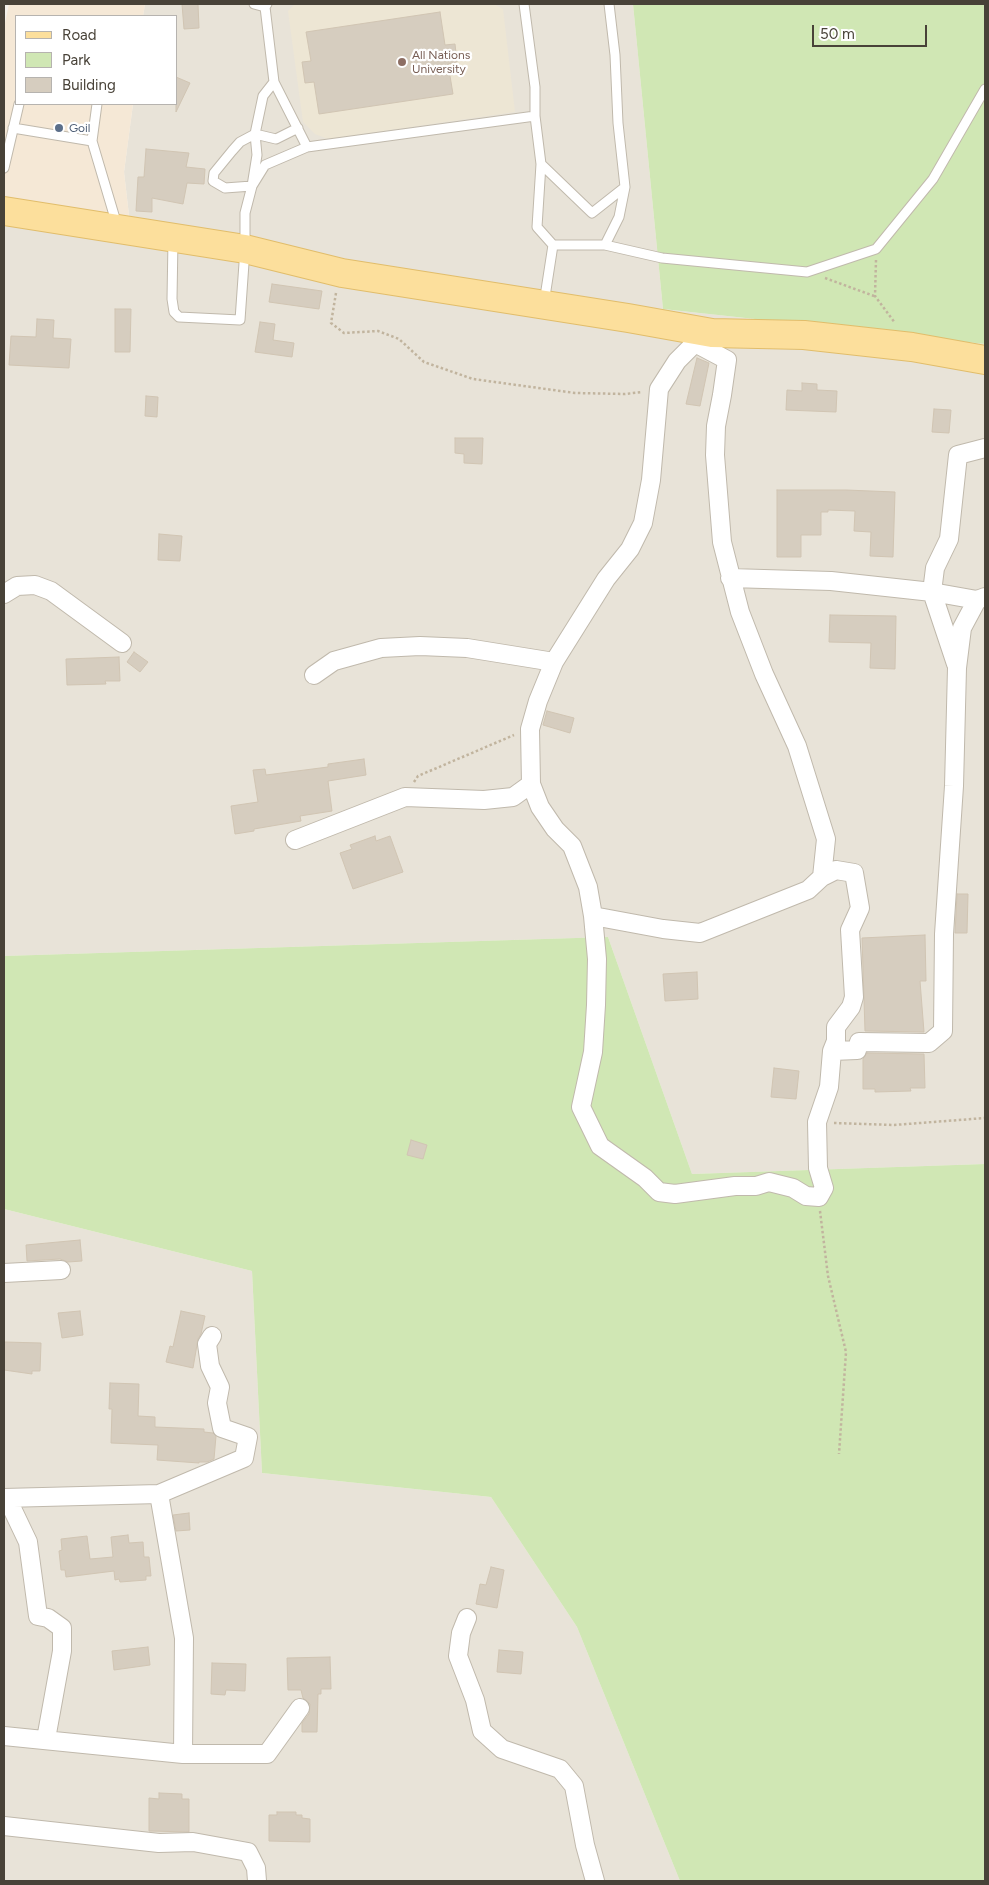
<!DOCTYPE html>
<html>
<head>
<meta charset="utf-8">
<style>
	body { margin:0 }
	#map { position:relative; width:989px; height:1885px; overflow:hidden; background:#f4f1ea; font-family:Figtree,sans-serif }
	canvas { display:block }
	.frame { position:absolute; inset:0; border:5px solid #484238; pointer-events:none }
	.legend { position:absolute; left:15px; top:15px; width:162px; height:90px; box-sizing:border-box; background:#fff; border:1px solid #b6b3af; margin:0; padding:6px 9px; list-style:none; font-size:15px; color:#484238 }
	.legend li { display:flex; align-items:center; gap:10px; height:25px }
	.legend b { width:25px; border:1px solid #b6b3af }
	.scale { position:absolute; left:812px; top:25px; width:115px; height:22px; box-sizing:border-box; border:2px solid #484238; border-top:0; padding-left:6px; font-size:15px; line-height:18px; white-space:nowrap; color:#484238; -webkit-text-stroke:4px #fff; paint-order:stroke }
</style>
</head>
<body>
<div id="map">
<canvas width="989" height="1885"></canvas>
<div class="frame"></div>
<ul class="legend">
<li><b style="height:6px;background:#fcdf9c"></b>Road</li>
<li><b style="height:14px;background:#d0e7b4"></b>Park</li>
<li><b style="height:14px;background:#d6cdbf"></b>Building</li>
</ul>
<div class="scale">50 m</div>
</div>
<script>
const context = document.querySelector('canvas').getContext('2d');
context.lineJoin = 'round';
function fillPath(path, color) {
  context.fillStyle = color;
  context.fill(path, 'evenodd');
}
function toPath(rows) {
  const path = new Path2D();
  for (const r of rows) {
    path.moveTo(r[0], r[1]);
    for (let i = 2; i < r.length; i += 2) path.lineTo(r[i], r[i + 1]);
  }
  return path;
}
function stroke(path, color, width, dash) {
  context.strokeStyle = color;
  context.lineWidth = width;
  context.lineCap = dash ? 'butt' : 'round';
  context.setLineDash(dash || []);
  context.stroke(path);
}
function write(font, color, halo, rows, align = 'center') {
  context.font = font + ' Figtree,sans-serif';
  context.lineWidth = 4.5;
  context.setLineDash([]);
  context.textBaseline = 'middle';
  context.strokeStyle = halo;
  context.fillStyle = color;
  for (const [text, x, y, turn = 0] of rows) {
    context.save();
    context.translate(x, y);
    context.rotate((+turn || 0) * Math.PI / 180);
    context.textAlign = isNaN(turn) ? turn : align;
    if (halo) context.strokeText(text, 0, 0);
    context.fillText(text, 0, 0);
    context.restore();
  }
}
fillPath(toPath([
	[145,4,633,4,663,309,985,344,985,1164,692,1174,608,937,4,956,4,218,668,330,663,309,525,297,130,224,124,172,133,104,176,104,176,16,143,16],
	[4,1209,252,1271,262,1473,491,1497,577,1627,680,1881,4,1881]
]), '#e8e3d8');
fillPath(toPath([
	[9,4,145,4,143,16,16,16,16,104,133,104,124,172,130,224,4,201,4,28]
]), '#f5e8d6');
fillPath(toPath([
	[295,4,494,4,503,9,515,112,328,139,315,134,303,122,288,11]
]), '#ede6d4');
fillPath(toPath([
	[633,4,985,4,985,344,663,309],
	[608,937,692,1174,985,1164,985,1881,680,1881,577,1627,491,1497,262,1473,252,1271,4,1209,4,956]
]), '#d0e7b4');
const building = toPath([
	[182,4,198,4,199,28,184,29,182,4],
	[440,12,445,45,455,44,457,62,448,64,453,94,319,114,314,82,305,83,302,62,311,61,306,32,440,12],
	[176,77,190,83,176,112,176,77],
	[146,149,189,153,186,167,205,169,204,184,187,183,183,204,152,198,152,212,136,211,138,177,144,177,146,149],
	[272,284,322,291,319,309,269,302,272,284],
	[115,309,131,309,130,352,115,352,115,309],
	[37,319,54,320,53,338,71,339,69,368,9,365,11,336,36,337,37,319],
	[260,322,275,324,273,340,294,343,292,357,255,352,260,322],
	[697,358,709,363,700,406,686,404,697,358],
	[802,383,817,384,817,390,837,391,836,412,786,410,787,390,802,391,802,383],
	[146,396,158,397,157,417,145,416,146,396],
	[934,409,951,410,949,433,932,432,934,409],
	[455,438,483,438,482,464,464,463,464,454,455,453,455,438],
	[777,490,846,490,895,492,893,557,870,556,871,532,854,531,855,511,828,510,828,512,821,512,821,535,801,535,801,557,777,557,777,490],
	[159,534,182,536,180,561,158,560,159,534],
	[830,615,896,616,895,669,870,668,871,643,829,642,830,615],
	[134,652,148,662,140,672,127,662,134,652],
	[119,657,120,681,105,681,106,684,67,685,66,659,119,657],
	[547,711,574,718,570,733,543,725,547,711],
	[364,759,366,775,328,781,332,811,300,816,301,821,254,829,254,831,235,834,231,806,258,802,253,770,265,769,266,775,328,767,328,764,364,759],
	[375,836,376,841,390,836,403,872,353,889,340,853,352,849,350,845,375,836],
	[957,894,968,894,967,933,955,933,957,894],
	[925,935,926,981,920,981,924,1032,865,1031,862,938,925,935],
	[697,972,698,999,665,1001,663,974,697,972],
	[867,1053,924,1054,925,1088,910,1088,911,1091,875,1092,875,1089,863,1089,863,1059,867,1053],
	[774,1068,799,1071,796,1099,771,1097,774,1068],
	[411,1140,427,1145,423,1159,407,1155,411,1140],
	[80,1240,82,1261,68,1262,60,1259,27,1261,26,1245,80,1240],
	[80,1311,83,1335,62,1338,58,1313,80,1311],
	[181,1311,205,1316,201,1334,198,1339,193,1368,166,1362,170,1346,173,1347,181,1311],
	[4,1342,41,1343,40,1371,32,1371,32,1374,4,1370,4,1342],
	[110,1383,139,1384,138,1416,155,1417,155,1427,204,1429,204,1432,213,1433,216,1436,214,1459,207,1462,199,1462,199,1463,157,1460,158,1445,111,1443,112,1409,109,1409,110,1383],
	[189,1513,190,1530,176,1531,173,1515,189,1513],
	[128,1535,129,1543,143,1542,144,1557,149,1557,151,1576,146,1576,146,1580,120,1582,119,1579,115,1580,114,1571,66,1577,65,1570,61,1570,59,1551,62,1550,61,1539,87,1536,90,1559,113,1557,111,1537,128,1535],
	[491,1567,504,1570,497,1608,476,1604,480,1584,486,1585,491,1567],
	[148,1647,150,1665,114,1670,112,1651,148,1647],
	[499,1650,523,1652,521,1674,497,1672,499,1650],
	[330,1657,331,1689,321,1689,321,1694,318,1694,317,1732,302,1732,302,1723,309,1714,310,1704,303,1698,301,1690,288,1690,287,1658,330,1657],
	[212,1663,246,1664,245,1691,226,1690,225,1695,211,1694,212,1663],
	[159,1793,182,1794,182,1799,189,1799,189,1832,149,1831,149,1798,159,1799,159,1793],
	[277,1812,296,1812,296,1815,302,1815,302,1818,310,1819,310,1842,269,1841,269,1815,277,1815,277,1812]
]);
fillPath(building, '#d6cdbf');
stroke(building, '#d1c5b3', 1);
const lane = toPath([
	[254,4,265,7],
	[267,4,265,7,274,82,307,147],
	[524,4,535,87,535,116],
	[274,82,263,96,255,134,240,142,232,151,214,173,213,181,225,188,252,186,257,155,255,134,276,139,298,128],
	[97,104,92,141,117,225],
	[13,128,92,141],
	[541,164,592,213,625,187],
	[4,168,19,104],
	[173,240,172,299,174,312,179,317,240,320,245,249,245,213,252,186,265,165,307,147,535,116,541,164,537,227,553,245,544,303],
	[553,245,605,245,662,258,807,272,876,249,933,179,985,89],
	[605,245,619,217,625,187,618,123,615,55,609,4]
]);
const street = toPath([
	[730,578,831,581,932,592,977,600],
	[4,594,17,586,35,585,51,591,122,643],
	[956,664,932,592,935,568,949,539,958,455,985,448],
	[314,675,334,661,381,648,420,646,467,648,554,662],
	[531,784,540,807,555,829,572,846,588,887,593,916,597,959,596,1005,593,1052,581,1107,600,1146,645,1178,659,1192,675,1194,735,1186,756,1186,769,1182,793,1188,806,1196,819,1197,824,1188,818,1168,817,1122,829,1087,832,1051,857,1050,859,1042,929,1043,943,1031,944,934,954,786,957,668,962,628,977,600,985,597],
	[295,840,405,797,484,800,513,797,531,784,530,729,538,701,554,662,606,579,630,549,643,523,651,480,659,389,677,361,695,343,705,337],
	[822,877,836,870,854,873,860,908,850,930,854,997,851,1007,836,1027,836,1041,832,1051],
	[593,916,663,929,700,933,808,890,822,877,826,839,797,746,764,674,740,612,722,542,715,455,716,426,722,395,727,360,695,343],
	[4,1273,61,1270],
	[159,1494,184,1638,183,1754],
	[4,1498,159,1494,244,1458,248,1437,222,1428,217,1403,220,1387,210,1366,207,1344,212,1336],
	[7,1498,28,1542,38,1616,48,1618,62,1628,62,1651,46,1739],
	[467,1618,461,1633,458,1656,475,1700,482,1731,502,1749,560,1769,574,1786,585,1845,595,1881],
	[4,1736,183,1754,267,1754,300,1708],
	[4,1826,159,1843,193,1842,248,1852,256,1868,257,1881]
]);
const primary = toPath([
	[4,211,245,249,342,273,628,318,712,333,804,335,912,347,985,360]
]);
stroke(lane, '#c0b9ac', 11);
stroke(street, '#c0b9ac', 20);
stroke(primary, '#e1bd6b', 30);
stroke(toPath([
	[876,260,875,296,895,323],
	[825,278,874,296],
	[336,293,331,323,344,333,378,331,399,339,424,362,473,379,575,393,625,394,642,392],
	[414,782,418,776,514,735],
	[834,1123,894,1125,985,1118],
	[820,1211,828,1276,846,1352,839,1454]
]), '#c1b49e', 2.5, [2.5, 2.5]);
stroke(lane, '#fff', 9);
stroke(street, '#fff', 18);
stroke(primary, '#fcdf9c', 28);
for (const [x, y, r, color] of [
	[402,62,5,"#8d6e63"],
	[59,128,5,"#5c6f8a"]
]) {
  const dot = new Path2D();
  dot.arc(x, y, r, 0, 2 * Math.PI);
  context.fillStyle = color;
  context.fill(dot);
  stroke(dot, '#fff', 2);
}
write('12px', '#785e54', '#fff', [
	["All Nations",412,55],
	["University",412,69]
], 'left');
write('12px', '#4e5e75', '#fff', [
	["Goil",69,128]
], 'left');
</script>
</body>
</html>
